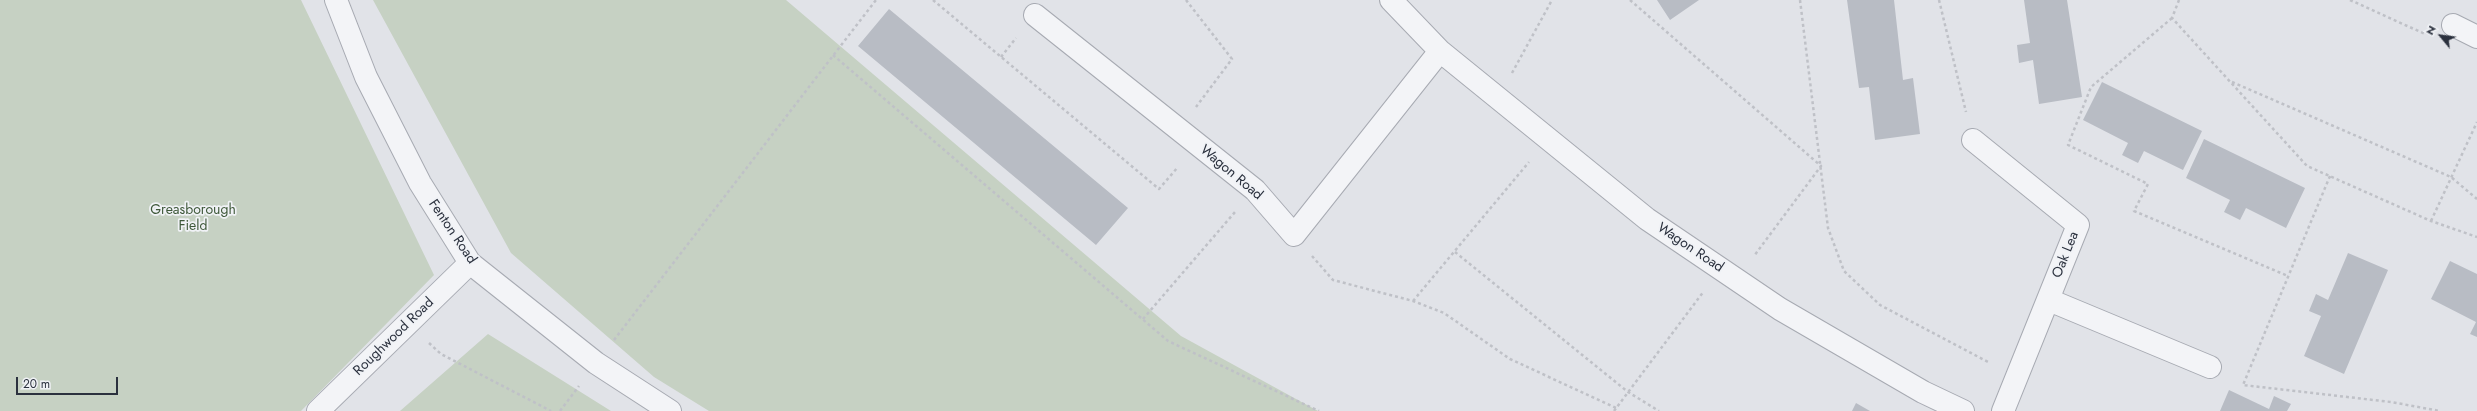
<!DOCTYPE html>
<html>
<head>
<meta charset="utf-8">
<style>
	body { margin:0 }
	#map { position:relative; width:2477px; height:411px; overflow:hidden; background:#e1e3e8; font-family:Jost,sans-serif }
	canvas { display:block }
	.north { position:absolute; left:2421px; top:16px; width:40px; height:40px; -webkit-text-stroke:3px #f0f2f6; paint-order:stroke; rotate:299deg; font-size:11px; font-weight:700; line-height:16px; text-align:center; color:#2b313e }
	.north::after { content:''; display:block; margin:auto; width:14px; height:18px; background:#2b313e; clip-path:polygon(50% 0,100% 100%,50% 72%,0 100%) }
	.scale { position:absolute; left:16px; top:377px; width:102px; height:18px; box-sizing:border-box; border:2px solid #2b313e; border-top:0; padding-left:5px; font-size:12px; line-height:14px; white-space:nowrap; color:#2b313e; -webkit-text-stroke:3px #f0f2f6; paint-order:stroke }
</style>
</head>
<body>
<div id="map">
<canvas width="2477" height="411"></canvas>
<div class="north">N</div>
<div class="scale">20 m</div>
</div>
<script>
const context = document.querySelector('canvas').getContext('2d');
context.lineJoin = 'round';
function fillPath(path, color) {
  context.fillStyle = color;
  context.fill(path, 'evenodd');
}
function toPath(rows) {
  const path = new Path2D();
  for (const r of rows) {
    path.moveTo(r[0], r[1]);
    for (let i = 2; i < r.length; i += 2) path.lineTo(r[i], r[i + 1]);
  }
  return path;
}
function stroke(path, color, width, dash) {
  context.strokeStyle = color;
  context.lineWidth = width;
  context.lineCap = dash ? 'butt' : 'round';
  context.setLineDash(dash || []);
  context.stroke(path);
}
function write(font, color, halo, rows, align = 'center') {
  context.font = font + ' Jost,sans-serif';
  context.lineWidth = 3.5;
  context.setLineDash([]);
  context.textBaseline = 'middle';
  context.strokeStyle = halo;
  context.fillStyle = color;
  for (const [text, x, y, turn = 0] of rows) {
    context.save();
    context.translate(x, y);
    context.rotate((+turn || 0) * Math.PI / 180);
    context.textAlign = isNaN(turn) ? turn : align;
    if (halo) context.strokeText(text, 0, 0);
    context.fillText(text, 0, 0);
    context.restore();
  }
}
fillPath(toPath([
	[0,0,301,0,434,275,301,411,0,411],
	[373,0,786,0,1181,336,1318,411,709,411,654,377,511,253],
	[488,334,611,411,400,411]
]), '#c6d1c3');
fillPath(toPath([
	[1657,0,1699,0,1670,20],
	[1847,0,1894,0,1903,80,1913,78,1920,134,1875,140,1869,87,1859,88],
	[2024,0,2067,0,2082,97,2039,104,2033,60,2019,63,2017,45,2030,43],
	[889,9,1128,208,1096,245,858,46],
	[2102,82,2202,131,2183,170,2144,151,2138,163,2122,155,2128,143,2083,120],
	[2204,139,2305,188,2286,228,2246,208,2240,220,2224,212,2230,200,2186,178],
	[2348,253,2388,270,2344,374,2304,356,2321,316,2309,311,2316,294,2328,300],
	[2450,261,2477,274,2477,337,2470,334,2476,322,2431,299],
	[2229,390,2269,409,2274,396,2291,404,2287,411,2220,411],
	[1856,403,1870,411,1852,411]
]), '#b8bcc4');
const minor = toPath([
	[336,0,366,77,420,183,470,263,596,363,670,411],
	[1391,0,1440,51,1647,219,1780,309,1923,392,1963,411],
	[1035,15,1255,190,1294,235,1440,51],
	[2453,25,2477,37],
	[1973,140,2078,225,2003,411],
	[2049,300,2210,367],
	[318,411,470,263]
]);
stroke(minor, '#a7aab2', 24);
stroke(toPath([
	[933,0,1159,189,1178,167],
	[1186,0,1232,59,1196,107],
	[1630,0,1821,166,1754,256],
	[1800,0,1828,228,1844,271,1880,305,1990,363],
	[1939,0,1966,112],
	[2179,0,2172,18,2307,166,2431,221,2477,237],
	[2350,0,2425,34],
	[2172,18,2091,87,2068,145,2148,184,2134,211,2288,276],
	[833,55,1168,341,1319,411],
	[1001,57,1016,38],
	[1512,73,1552,0],
	[2232,82,2451,177,2477,199],
	[2330,176,2243,385,2391,402,2440,411],
	[2431,221,2477,122],
	[1455,252,1628,392,1659,411],
	[1312,256,1333,280,1413,301,1444,313,1510,359,1616,408],
	[1413,301,1529,162],
	[1143,319,1235,212],
	[614,340,876,0],
	[429,343,441,354,551,411],
	[560,411,579,386],
	[1614,411,1704,291]
]), '#bfc1c7', 2.5, [3, 3]);
stroke(minor, '#f3f4f7', 22);
write('14px', '#2b313e', '#f0f2f6', [
	["Wagon Road",1231,173,40],
	["Fenton Road",452,232,56],
	["Wagon Road",1690,248,34],
	["Oak Lea",2066,255,-68],
	["Roughwood Road",394,337,-44]
]);
write('14px', '#3e5839', '#f0f2f6', [
	["Greasborough",193,211],
	["Field",193,227]
]);
</script>
</body>
</html>
